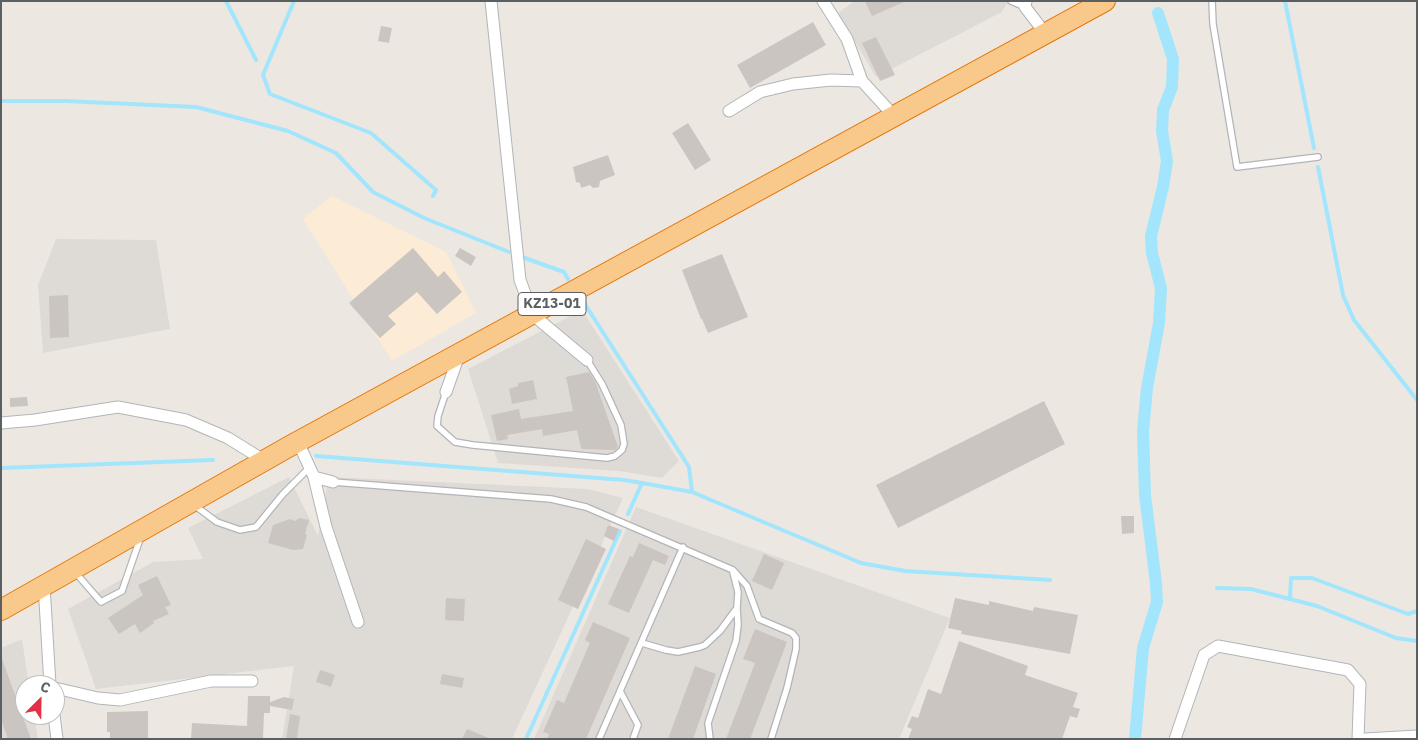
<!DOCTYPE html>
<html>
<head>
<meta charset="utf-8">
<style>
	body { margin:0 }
	#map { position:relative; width:1418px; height:740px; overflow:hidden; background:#ece8e1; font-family:"IBM Plex Sans",sans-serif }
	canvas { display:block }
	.frame { position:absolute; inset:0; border:2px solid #5a5f62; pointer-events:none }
	.north { position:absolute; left:15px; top:675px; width:50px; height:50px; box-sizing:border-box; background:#fff; border:1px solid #bdbfc0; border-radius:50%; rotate:23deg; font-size:14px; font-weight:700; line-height:20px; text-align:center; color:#5a5f62 }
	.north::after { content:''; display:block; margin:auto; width:18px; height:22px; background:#e23144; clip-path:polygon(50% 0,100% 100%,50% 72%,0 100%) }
</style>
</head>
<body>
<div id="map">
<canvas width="1418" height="740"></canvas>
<div class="frame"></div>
<div class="north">С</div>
</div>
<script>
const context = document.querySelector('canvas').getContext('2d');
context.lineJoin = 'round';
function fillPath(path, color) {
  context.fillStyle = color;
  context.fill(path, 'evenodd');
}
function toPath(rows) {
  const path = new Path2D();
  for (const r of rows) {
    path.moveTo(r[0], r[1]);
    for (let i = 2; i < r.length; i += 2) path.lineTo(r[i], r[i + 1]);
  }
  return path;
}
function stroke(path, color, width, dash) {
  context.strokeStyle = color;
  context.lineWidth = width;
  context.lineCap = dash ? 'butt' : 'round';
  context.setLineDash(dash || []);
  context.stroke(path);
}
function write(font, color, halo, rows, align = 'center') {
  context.font = font + ' "IBM Plex Sans",sans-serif';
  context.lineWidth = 4.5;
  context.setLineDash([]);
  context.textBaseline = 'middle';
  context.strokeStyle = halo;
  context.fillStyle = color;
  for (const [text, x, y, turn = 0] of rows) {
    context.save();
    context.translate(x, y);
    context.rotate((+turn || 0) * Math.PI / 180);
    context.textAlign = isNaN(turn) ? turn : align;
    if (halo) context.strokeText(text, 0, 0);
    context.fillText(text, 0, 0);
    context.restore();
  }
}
fillPath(toPath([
	[332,196,446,252,476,313,392,361,303,219]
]), '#fcecd6');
fillPath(toPath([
	[855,1,1008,1,1002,12,876,77,838,13],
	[56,239,156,240,170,329,43,353,38,285],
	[582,310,679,461,662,478,619,471,498,463,468,369],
	[289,477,318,536,329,477,588,489,623,498,512,739,282,739,294,666,96,689,68,609,153,562,203,559,188,528],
	[636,507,950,618,899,739,534,739],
	[22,639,29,685,25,685,25,715,34,715,38,739,1,739,1,648]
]), '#dedad6');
stroke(toPath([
	[226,1,256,60],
	[294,1,263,75,270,94,371,133,436,190,433,196],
	[1285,1,1314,148],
	[1,101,65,101,196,107,288,131,336,153,373,192,424,218,509,252],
	[1318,167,1343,295,1354,320,1417,400],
	[522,257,564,272,568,279],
	[581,298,689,467,692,492],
	[316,456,624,480,642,483,692,492,861,563,905,571,1050,580],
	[1,468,213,460],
	[628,514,642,483],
	[1217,588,1251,589,1317,606,1396,638,1417,641],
	[1290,599,1291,578,1312,578,1408,614,1417,611],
	[526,739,620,531]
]), '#a2e5fc', 4);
stroke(toPath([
	[1135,739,1143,648,1157,602,1156,583,1145,495,1143,431,1147,388,1159,323,1161,288,1152,253,1151,236,1163,187,1167,161,1162,131,1163,110,1172,87,1173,59,1158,13]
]), '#a2e5fc', 12);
fillPath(toPath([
	[865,1,906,1,872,16],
	[813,22,826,45,750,88,737,65],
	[381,26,392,28,389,43,378,41],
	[876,37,895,75,880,81,862,43],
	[688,123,711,160,695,170,672,133],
	[608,155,615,175,600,181,599,187,593,188,590,185,581,188,580,183,576,182,573,167],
	[413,248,438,277,444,271,462,292,437,314,417,292,388,316,396,324,380,338,349,303],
	[460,248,476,257,471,266,455,256],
	[722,254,748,317,708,333,702,319,701,319,682,270],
	[68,295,69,337,50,338,49,296],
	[589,372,595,381,618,447,615,450,583,449,581,448,577,430,543,436,542,429,507,435,508,439,497,441,491,415,519,409,521,419,573,411,566,377],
	[533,380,537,399,512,404,509,389,518,386,518,383],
	[27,397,28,406,10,407,10,398],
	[1044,401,1065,444,898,528,876,485],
	[1121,516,1134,516,1134,533,1122,534],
	[299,518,309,520,305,534,307,535,303,549,293,550,268,543,273,525,290,519,295,521],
	[608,525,619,529,614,541,604,536],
	[586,539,606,549,578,609,558,600],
	[639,543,669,556,665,565,653,560,629,613,608,604,630,556,633,557],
	[764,554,784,563,772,590,752,581],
	[157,576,171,605,165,607,169,614,153,621,154,623,140,633,135,624,119,634,108,618,143,595,138,585],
	[446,598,465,599,464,621,445,620],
	[955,598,989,605,989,601,1033,611,1034,607,1078,615,1070,654,961,634,962,631,948,628],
	[593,622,630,638,586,739,547,739,549,734,543,732,557,700,564,703,590,643,585,640],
	[755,629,787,642,750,739,726,739,755,663,743,659],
	[959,641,1028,666,1025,675,1078,693,1073,707,1080,709,1077,718,1070,716,1062,739,908,739,912,729,907,727,912,716,918,718,928,689,941,694],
	[1,659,2,659,31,739,8,739,1,719],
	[695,666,716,674,693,739,668,739],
	[320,670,335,675,331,687,316,682],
	[442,674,464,678,462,688,440,684],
	[248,696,270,696,270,702,284,697,294,699,292,710,270,706,270,713,264,713,263,739,191,739,192,723,247,726],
	[148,711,148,738,110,738,110,732,107,732,107,712],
	[290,714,300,716,297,739,286,739],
	[467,729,491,739,462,739]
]), '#cac5c1');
const lane = toPath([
	[1011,1,1025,7],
	[1212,1,1213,24,1237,167,1318,157],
	[446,392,438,416,437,426,455,442,473,445,607,458,615,456,622,450,624,444,621,425,602,384,587,360],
	[333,482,551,499,586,507,733,570,747,586,759,619,792,633,796,638,796,649,787,688,771,739],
	[194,505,217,522,240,530,256,527,283,494,309,468],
	[75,572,101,602,122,591,140,539],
	[642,643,666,650,678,652,700,647,705,645,720,631,737,608],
	[620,691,638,725,633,739],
	[599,739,683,547],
	[710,739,708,723,736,641,738,625,737,608,738,592,733,572]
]);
const street = toPath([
	[491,1,520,280,533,315,587,360],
	[823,1,847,39,862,81,894,116],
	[1026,1,1025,7,1045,33],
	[729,111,760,92,793,84,831,80,862,81],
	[446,392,459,355],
	[1,423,35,420,118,407,186,420,228,438,265,461],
	[298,442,314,477,326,527,358,622],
	[314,477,333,482],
	[44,585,50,685],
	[55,688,98,698,120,700,211,681,252,681],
	[54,715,57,739],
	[1175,739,1204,655,1218,646,1348,670,1360,684,1358,739],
	[1365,739,1417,736]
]);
const highway = toPath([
	[1,610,290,446,1105,1]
]);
stroke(lane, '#b2b5b8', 8);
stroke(street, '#b2b5b8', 13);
stroke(highway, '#e57708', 22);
stroke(lane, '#fff', 5.5);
stroke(street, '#fff', 11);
stroke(highway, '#f9c98c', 20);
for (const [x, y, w] of [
	[552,304,68]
]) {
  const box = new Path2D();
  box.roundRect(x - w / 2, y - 11.5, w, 23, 4);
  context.fillStyle = '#fff';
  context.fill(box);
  stroke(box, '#5a5f62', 1);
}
write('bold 14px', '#5a5f62', null, [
	["KZ13-01",552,304]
]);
</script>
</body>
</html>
